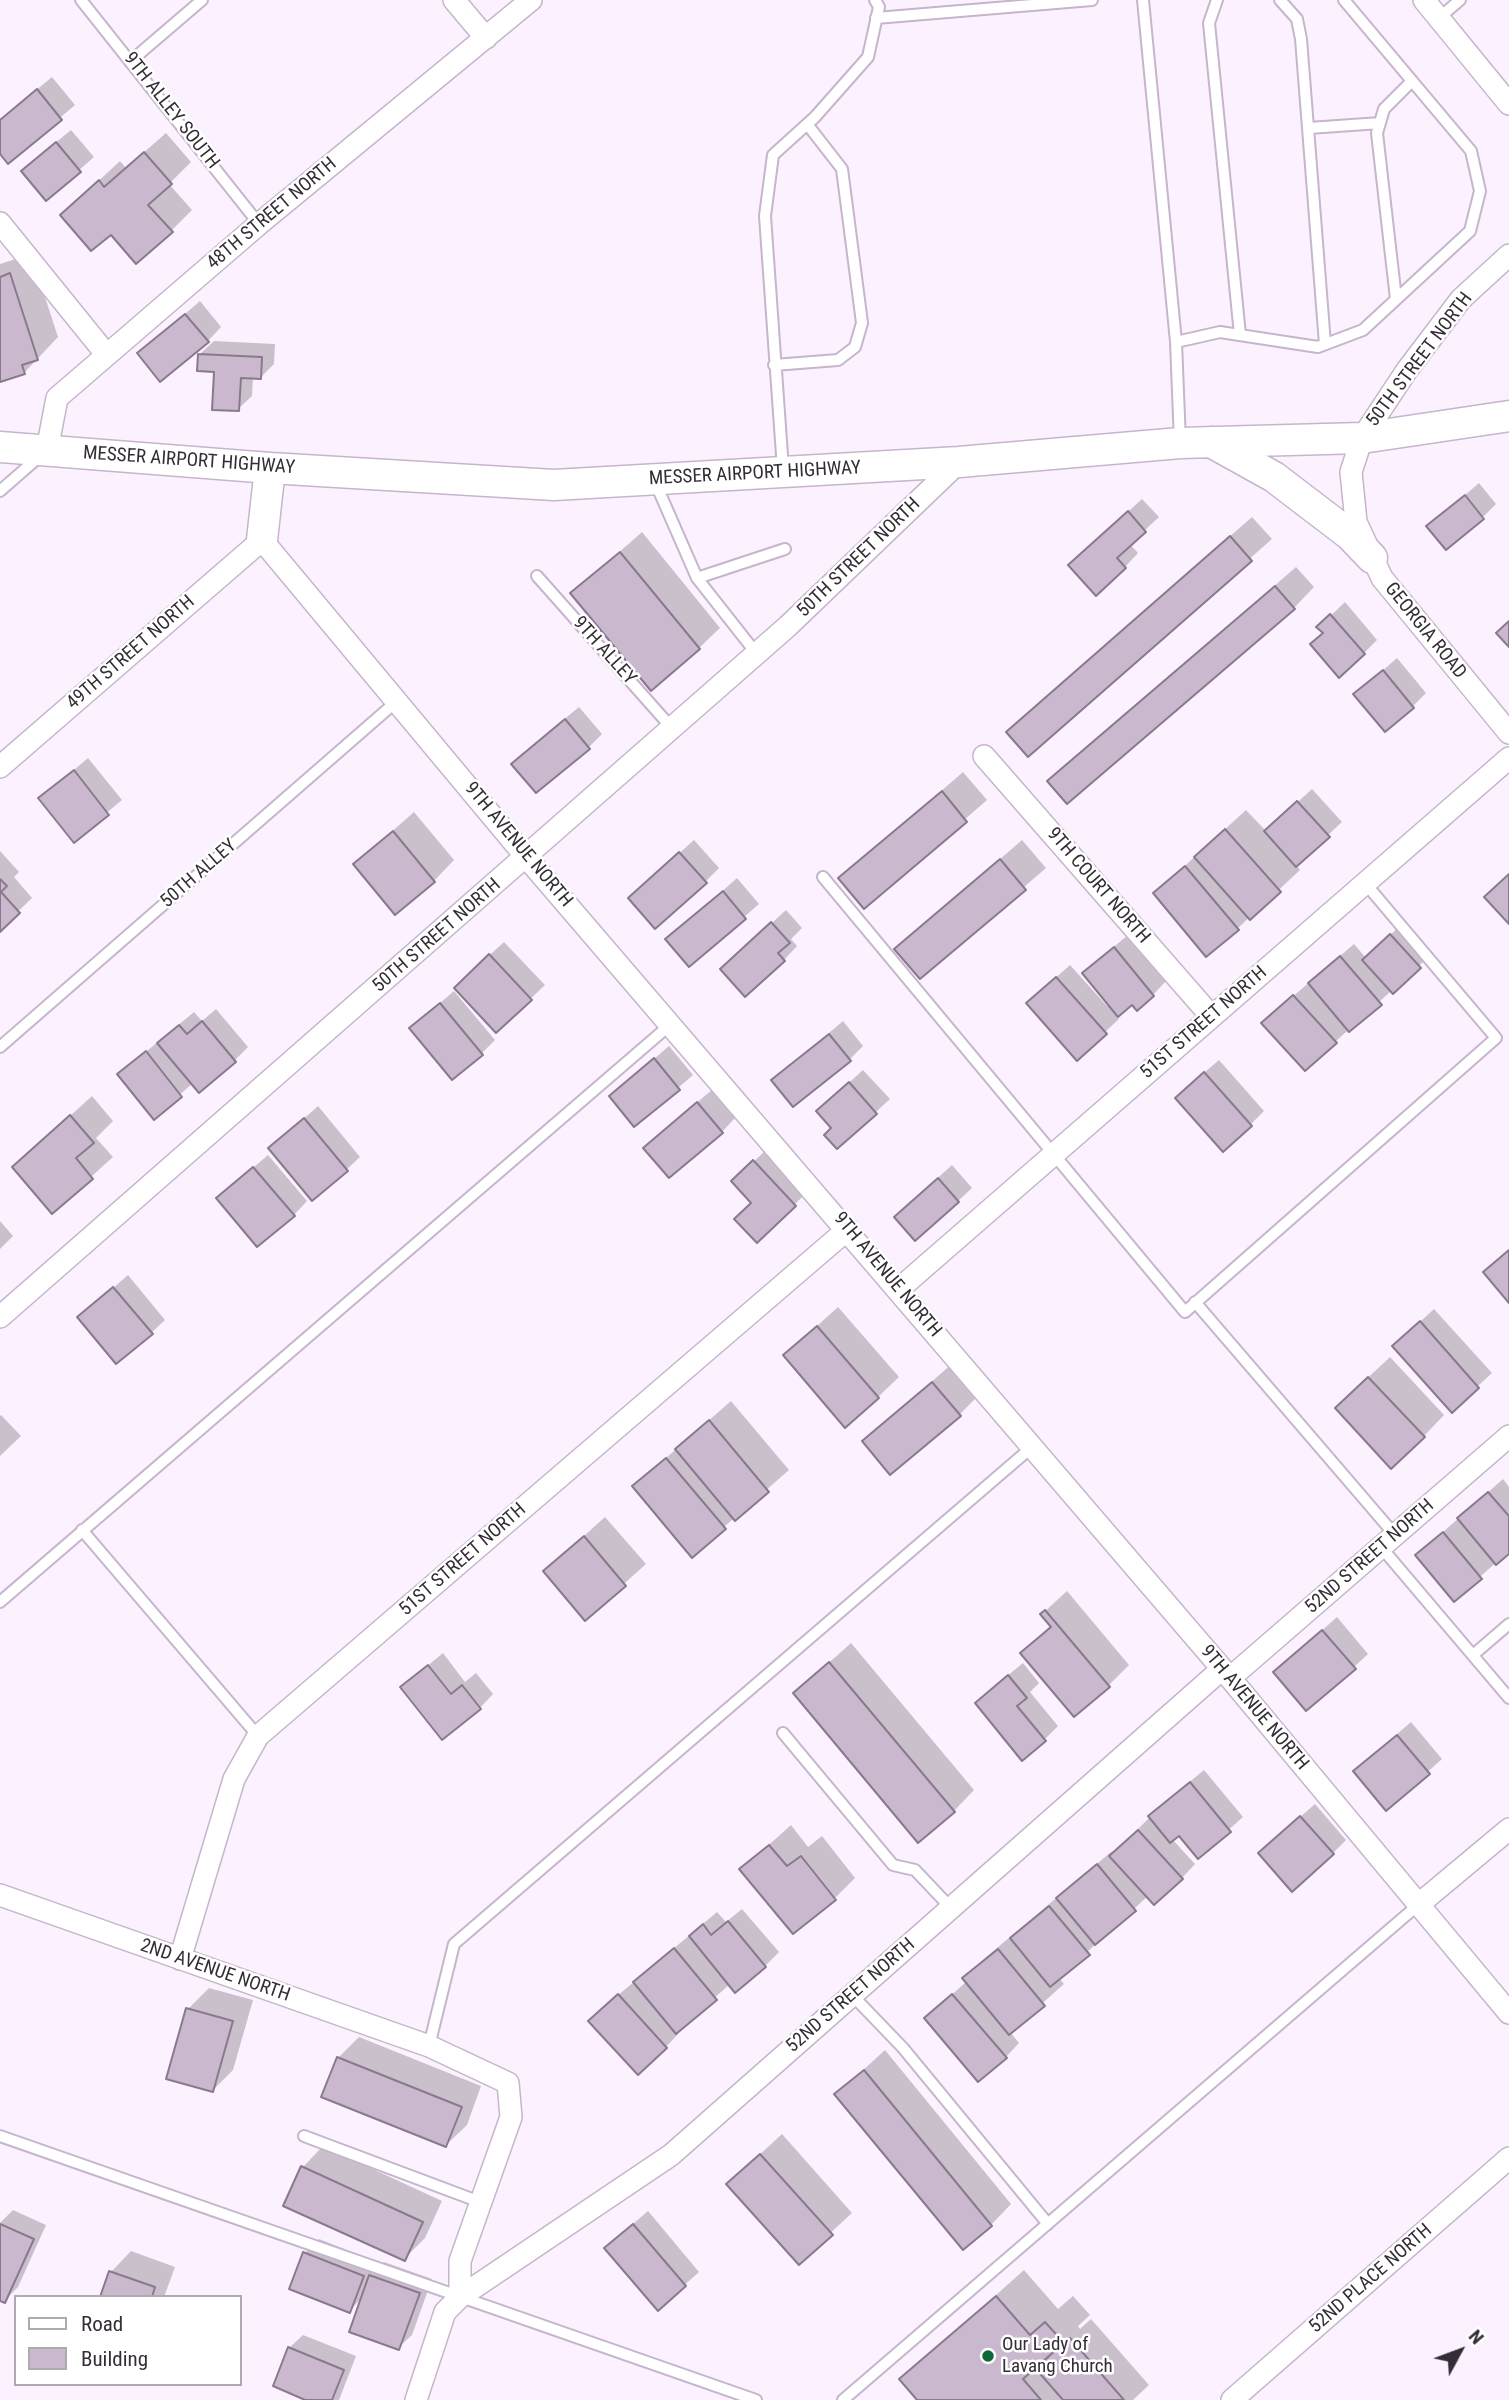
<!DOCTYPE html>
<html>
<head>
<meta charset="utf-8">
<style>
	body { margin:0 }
	#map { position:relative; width:1509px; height:2400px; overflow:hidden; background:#fcf1ff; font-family:"Roboto Condensed",sans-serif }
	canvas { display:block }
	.legend { position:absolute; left:14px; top:2295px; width:228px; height:91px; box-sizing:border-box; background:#fff; border:2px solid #aeabaf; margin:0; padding:9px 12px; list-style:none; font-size:21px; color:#342d36 }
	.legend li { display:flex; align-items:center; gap:14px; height:35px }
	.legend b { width:35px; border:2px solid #aeabaf }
	.north { position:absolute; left:1425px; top:2316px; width:70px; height:70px; -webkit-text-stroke:5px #fff; paint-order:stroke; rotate:49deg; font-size:19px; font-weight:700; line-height:28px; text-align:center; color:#342d36 }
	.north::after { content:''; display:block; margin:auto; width:24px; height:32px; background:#342d36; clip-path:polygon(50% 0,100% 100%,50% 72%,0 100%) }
</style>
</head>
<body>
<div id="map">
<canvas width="1509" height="2400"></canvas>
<ul class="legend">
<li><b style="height:9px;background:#fff"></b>Road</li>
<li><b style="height:19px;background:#cab8ce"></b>Building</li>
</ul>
<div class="north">N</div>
</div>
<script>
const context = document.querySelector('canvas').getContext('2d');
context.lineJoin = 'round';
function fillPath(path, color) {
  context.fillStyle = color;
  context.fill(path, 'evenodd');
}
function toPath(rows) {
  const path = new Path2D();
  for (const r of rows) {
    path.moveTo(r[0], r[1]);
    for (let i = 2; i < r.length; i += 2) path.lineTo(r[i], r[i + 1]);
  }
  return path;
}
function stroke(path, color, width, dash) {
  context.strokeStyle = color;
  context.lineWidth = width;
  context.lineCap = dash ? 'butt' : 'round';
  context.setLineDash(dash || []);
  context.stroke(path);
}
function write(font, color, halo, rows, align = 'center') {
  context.font = font + ' "Roboto Condensed",sans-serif';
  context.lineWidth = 5;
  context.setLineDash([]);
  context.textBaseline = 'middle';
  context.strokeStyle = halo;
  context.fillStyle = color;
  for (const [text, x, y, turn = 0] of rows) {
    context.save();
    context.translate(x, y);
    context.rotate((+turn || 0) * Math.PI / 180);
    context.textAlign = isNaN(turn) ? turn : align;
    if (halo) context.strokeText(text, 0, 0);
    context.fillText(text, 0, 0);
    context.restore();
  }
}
fillPath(toPath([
	[52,77,75,105,8,162,0,151,0,120],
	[71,130,94,157,46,199,37,158],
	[166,133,191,162,169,184,192,210,171,231,111,232,62,215,120,161,126,168],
	[31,254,58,337,24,373,0,380,0,264],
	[200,301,221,327,208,341,139,354],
	[214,341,275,344,274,364,261,377,253,377,252,396,238,409,216,370,200,354],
	[1479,483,1496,504,1483,517,1429,526],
	[1142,499,1159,517,1130,544,1138,553,1125,567,1084,552],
	[1252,517,1272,539,1028,755,1029,712],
	[642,532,720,628,699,648,573,593],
	[1296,567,1314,587,1294,608,1050,781],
	[1345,602,1377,640,1364,653,1319,627],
	[1397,658,1426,693,1412,707,1356,694],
	[579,707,602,734,588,748,527,750],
	[88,758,122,800,74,840,41,798],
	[963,772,987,800,864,907,840,879],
	[1312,789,1342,822,1296,865,1300,870,1238,928,1155,893,1246,810,1266,831],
	[414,812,454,860,434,881,355,864],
	[694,840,719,868,705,882,644,885],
	[1022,840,1046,868,920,977,897,949],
	[0,851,19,872,14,877,32,898,0,929],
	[737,878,759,904,689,965,668,939],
	[786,910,802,928,791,939,797,946,784,960,736,956],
	[1404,922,1433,953,1335,1042,1277,1010,1354,944,1366,958],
	[1128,935,1166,981,1153,995,1133,1003,1116,1016,1119,1019,1077,1058,1042,990,1070,965,1107,1006,1110,1004,1098,960],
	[504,942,545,985,497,1031,469,974],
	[454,991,495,1040,481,1054,411,1028],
	[216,1009,248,1047,235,1060,193,1083,154,1117,119,1074,194,1012,202,1021],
	[843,1021,863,1046,850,1059,774,1080],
	[669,1046,693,1075,635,1125,611,1096],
	[1219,1060,1264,1111,1251,1124,1191,1084],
	[863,1070,890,1099,838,1147,832,1098],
	[712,1090,735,1118,722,1132,659,1134],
	[92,1096,113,1121,96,1138,113,1157,52,1212,14,1167],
	[318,1106,360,1157,346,1170,271,1148],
	[768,1148,808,1191,795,1204,753,1203,747,1168],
	[268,1155,307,1201,294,1215,218,1198],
	[952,1165,972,1188,958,1201,910,1203],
	[0,1221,13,1236,0,1249],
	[128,1275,165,1320,151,1333,80,1317],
	[838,1307,899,1377,878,1397,785,1355],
	[1434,1309,1492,1373,1452,1410,1408,1333],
	[1390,1357,1444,1415,1424,1436,1358,1387],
	[954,1362,980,1394,960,1414,864,1441],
	[731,1401,789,1470,692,1555,634,1486],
	[1,1415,21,1436,0,1456,0,1416],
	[1503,1479,1509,1487,1509,1551,1454,1600,1417,1555],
	[605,1517,646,1564,585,1619,545,1571],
	[1067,1591,1129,1665,1109,1685,1022,1653,1051,1625,1042,1614],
	[1337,1617,1368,1654,1354,1667,1275,1672],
	[851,1643,974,1790,954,1811,795,1693],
	[443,1653,465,1682,476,1673,493,1694,480,1708,402,1687],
	[1023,1663,1039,1683,1030,1692,1058,1726,1044,1740,990,1690],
	[1411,1722,1442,1759,1387,1808,1369,1758],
	[1204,1770,1243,1817,1198,1857,1179,1834,1172,1839,1195,1864,1182,1878,1148,1896,1059,1978,1064,1984,1010,2032,1019,2043,1006,2057,926,2018,967,1981,965,1978,985,1958,1111,1852,1113,1854,1164,1803],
	[1315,1804,1346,1840,1333,1853,1274,1840],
	[791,1825,808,1847,822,1836,855,1878,835,1898,742,1869],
	[742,1909,779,1952,765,1966,730,1984,677,2031,679,2033,666,2047,604,2007,717,1912,726,1922],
	[209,1988,253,2000,233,2070,213,2090,188,2009],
	[359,2037,481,2086,467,2125,446,2145,338,2058],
	[885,2050,1011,2204,991,2225,837,2094],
	[782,2134,852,2213,799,2262,728,2184],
	[323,2146,442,2201,425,2238,404,2259,303,2167],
	[13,2210,46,2225,18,2287,4,2301,0,2299,0,2223],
	[648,2211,699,2272,658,2309,620,2235],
	[319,2239,377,2262,372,2275,384,2262,432,2279,412,2335,398,2348,363,2297,349,2311,305,2253],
	[131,2251,175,2267,164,2297,102,2297,111,2272],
	[1024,2270,1058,2309,1073,2296,1090,2315,1078,2326,1080,2329,1091,2319,1149,2385,1133,2400,919,2400,902,2379],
	[303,2335,356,2356,339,2400,307,2400,289,2348]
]), '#0003');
const building = toPath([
	[37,89,62,120,8,164,0,154,0,120,37,89],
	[56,142,81,172,46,201,21,171,56,142],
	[144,152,172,184,148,205,173,232,136,264,111,235,91,251,60,215,99,180,104,187,144,152],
	[10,273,38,360,22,365,25,374,0,382,0,277,10,273],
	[185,314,209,342,160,382,137,353,185,314],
	[198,354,262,357,261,379,241,378,239,411,212,410,214,372,197,371,198,354],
	[1465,495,1484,519,1446,550,1426,526,1465,495],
	[1128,511,1146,532,1117,558,1126,568,1096,596,1068,565,1128,511],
	[1230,536,1252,561,1028,757,1006,732,1230,536],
	[620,552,700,649,651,691,570,593,620,552],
	[1275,586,1295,609,1067,804,1047,781,1275,586],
	[1330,614,1365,654,1339,678,1310,644,1323,633,1316,627,1330,614],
	[1509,621,1509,647,1496,633,1509,621],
	[1383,670,1414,708,1385,732,1353,694,1383,670],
	[565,719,590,749,536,793,511,764,565,719],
	[74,770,109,815,74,843,38,798,74,770],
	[942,791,967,822,864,909,838,878,942,791],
	[1297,801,1330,837,1296,867,1264,831,1297,801],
	[1225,829,1281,892,1250,920,1194,857,1225,829],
	[393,831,435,882,395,915,353,864,393,831],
	[679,852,707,883,655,929,628,898,679,852],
	[1000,859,1026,890,920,979,894,949,1000,859],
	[1185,866,1239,930,1206,957,1153,893,1185,866],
	[1509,874,1509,924,1484,897,1509,874],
	[0,879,7,886,1,892,20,913,0,932,0,879],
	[723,891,746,919,689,967,665,939,723,891],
	[771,922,790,943,778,953,785,961,745,997,720,969,771,922],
	[1390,934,1421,968,1393,994,1362,960,1390,934],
	[1114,947,1154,996,1137,1011,1132,1005,1118,1017,1082,973,1114,947],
	[489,954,532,1000,496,1033,454,988,489,954],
	[1340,956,1382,1005,1349,1032,1308,983,1340,956],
	[1056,977,1107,1034,1077,1061,1026,1003,1056,977],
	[1293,995,1337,1043,1305,1071,1261,1023,1293,995],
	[440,1003,483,1055,452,1080,409,1028,440,1003],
	[202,1021,236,1062,199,1093,157,1043,179,1025,187,1034,202,1021],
	[829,1034,851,1061,793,1107,771,1080,829,1034],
	[146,1051,182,1097,154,1120,117,1074,146,1051],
	[654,1058,680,1090,634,1127,609,1096,654,1058],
	[1204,1072,1252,1126,1223,1152,1175,1098,1204,1072],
	[849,1082,877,1114,837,1149,824,1135,831,1128,816,1111,849,1082],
	[697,1102,723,1133,669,1178,643,1148,697,1102],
	[70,1115,94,1143,76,1158,93,1179,52,1214,12,1167,70,1115],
	[304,1118,348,1171,312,1201,268,1148,304,1118],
	[753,1160,796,1206,757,1243,734,1219,751,1203,731,1181,753,1160],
	[253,1167,295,1216,257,1247,216,1198,253,1167],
	[938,1178,959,1202,915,1241,894,1217,938,1178],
	[1509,1250,1509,1303,1483,1272,1509,1250],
	[113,1287,153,1334,116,1364,77,1317,113,1287],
	[1420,1321,1479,1388,1452,1413,1392,1346,1420,1321],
	[817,1326,879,1398,845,1428,783,1355,817,1326],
	[1368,1377,1425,1437,1391,1469,1335,1408,1368,1377],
	[932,1382,961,1416,890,1475,862,1441,932,1382],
	[709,1420,769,1492,735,1521,675,1449,709,1420],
	[666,1458,726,1529,692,1558,632,1486,666,1458],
	[1488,1492,1509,1516,1509,1554,1496,1565,1457,1518,1488,1492],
	[1443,1532,1482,1579,1454,1602,1415,1555,1443,1532],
	[584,1536,626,1586,585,1621,543,1571,584,1536],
	[1045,1610,1110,1687,1074,1717,1020,1653,1051,1627,1040,1614,1045,1610],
	[1322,1630,1356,1669,1306,1711,1273,1672,1322,1630],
	[829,1662,955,1812,918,1843,793,1693,829,1662],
	[428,1665,451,1694,462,1685,481,1709,442,1740,400,1687,428,1665],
	[1008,1675,1027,1698,1017,1706,1046,1741,1022,1761,975,1703,1008,1675],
	[1397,1735,1430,1774,1386,1811,1353,1771,1397,1735],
	[1190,1782,1231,1832,1198,1859,1179,1836,1170,1843,1148,1816,1190,1782],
	[1300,1816,1334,1854,1292,1892,1258,1853,1300,1816],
	[1138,1830,1183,1879,1154,1905,1109,1856,1138,1830],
	[769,1845,787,1866,801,1856,836,1900,793,1934,739,1869,769,1845],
	[1097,1864,1136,1911,1095,1945,1056,1898,1097,1864],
	[1049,1906,1090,1955,1050,1987,1010,1938,1049,1906],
	[728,1921,766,1967,735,1993,689,1936,703,1924,711,1935,728,1921],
	[674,1948,717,2000,676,2034,633,1982,674,1948],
	[998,1949,1045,2006,1009,2035,962,1978,998,1949],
	[618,1994,667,2048,638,2075,588,2021,618,1994],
	[952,1994,1007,2058,978,2082,924,2018,952,1994],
	[186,2008,233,2021,213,2092,166,2079,186,2008],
	[337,2057,462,2107,446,2147,321,2097,337,2057],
	[864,2070,992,2226,963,2250,834,2094,864,2070],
	[760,2154,833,2235,799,2265,726,2184,760,2154],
	[301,2166,423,2222,405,2261,283,2206,301,2166],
	[0,2224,34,2239,5,2303,0,2301,0,2224],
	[633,2224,686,2286,658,2311,604,2248,633,2224],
	[303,2252,364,2276,350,2313,289,2289,303,2252],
	[109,2271,155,2287,152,2297,100,2297,109,2271],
	[369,2275,420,2293,399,2350,349,2332,369,2275],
	[996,2296,1030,2335,1045,2322,1064,2343,1023,2379,1041,2400,917,2400,899,2379,996,2296],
	[1070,2338,1124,2400,1063,2400,1035,2368,1070,2338],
	[288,2347,344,2370,332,2400,305,2400,273,2386,288,2347]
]);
fillPath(building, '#cab8ce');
stroke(building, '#8a798e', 2);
const lane = toPath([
	[81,0,259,224],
	[1143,0,1176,342],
	[1217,0,1209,23,1240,335],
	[1280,0,1297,19,1301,39,1325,344],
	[876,18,1092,0],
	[1439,18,1460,0],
	[132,60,202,0],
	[1309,128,1380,123],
	[1396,299,1377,133,1384,109,1412,81],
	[774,365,838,360,855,347,862,323,842,169,807,124],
	[1180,442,1176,342,1220,332,1318,347,1363,330,1470,231,1480,191,1471,151,1344,0],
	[783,469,765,216,773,155,815,117,868,57,879,7,875,0],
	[655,482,697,578,756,653],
	[0,491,40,456],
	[537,576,671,727],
	[697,578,785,549],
	[823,877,1185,1312,1496,1038,1365,883],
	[0,1047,397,701],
	[1195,1302,1395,1535],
	[82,1530,258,1736],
	[1381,1547,1509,1698],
	[0,1602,671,1024],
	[1473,1655,1509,1624],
	[783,1733,893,1865,915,1870,951,1908],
	[852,1995,903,2048,1048,2224],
	[429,2046,454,1944,1032,1447],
	[0,2136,756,2400],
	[304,2136,480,2202],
	[843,2400,1418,1905]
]);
const street = toPath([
	[454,0,486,38],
	[1424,0,1509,104],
	[0,223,106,354],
	[1509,255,1461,299,1407,370,1362,438,1351,472,1356,522,1382,578,1509,733],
	[47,450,57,398,259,224,531,0],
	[984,756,1211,1016],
	[0,767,262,540,527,858,1230,1678,1509,2013],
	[899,1289,1509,758],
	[0,1317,788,626,959,462],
	[1230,1678,1509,1436],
	[0,1895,429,2046,508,2083,511,2117,460,2261,460,2297],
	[1418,1905,1509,1829],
	[180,1959,234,1779,258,1736,848,1229],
	[416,2400,445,2312,460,2297,671,2155,1222,1669],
	[1232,2400,1509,2158]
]);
const secondary = toPath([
	[1211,442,1274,477,1350,535,1372,558],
	[0,447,270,468,554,485,959,462,1180,443,1362,438,1509,416],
	[262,540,270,468]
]);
stroke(lane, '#c6b5cb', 14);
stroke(street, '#c6b5cb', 24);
stroke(secondary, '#c6b5cb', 33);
stroke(lane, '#fff', 10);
stroke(street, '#fff', 21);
stroke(secondary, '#fff', 30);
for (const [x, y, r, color] of [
	[988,2356,7,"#0f683b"]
]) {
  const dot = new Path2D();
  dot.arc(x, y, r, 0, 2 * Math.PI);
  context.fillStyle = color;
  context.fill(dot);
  stroke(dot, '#fff', 2.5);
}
write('19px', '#342d36', '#fff', [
	["9TH ALLEY SOUTH",171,111,52],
	["48TH STREET NORTH",272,214,-40],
	["50TH STREET NORTH",1420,360,-53],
	["MESSER AIRPORT HIGHWAY",189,461,4],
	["MESSER AIRPORT HIGHWAY",755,474,-3],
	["50TH STREET NORTH",859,558,-44],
	["GEORGIA ROAD",1425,631,51],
	["9TH ALLEY",604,651,48],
	["49TH STREET NORTH",131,653,-41],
	["9TH AVENUE NORTH",518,845,50],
	["50TH ALLEY",199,874,-41],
	["9TH COURT NORTH",1098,886,49],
	["50TH STREET NORTH",437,936,-41],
	["51ST STREET NORTH",1204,1023,-41],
	["9TH AVENUE NORTH",887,1275,50],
	["52ND STREET NORTH",1370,1557,-41],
	["51ST STREET NORTH",463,1560,-41],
	["9TH AVENUE NORTH",1254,1708,50],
	["2ND AVENUE NORTH",215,1971,19],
	["52ND STREET NORTH",851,1996,-41],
	["52ND PLACE NORTH",1371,2279,-41]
]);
write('19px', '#342d36', '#fff', [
	["Our Lady of",1002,2345],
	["Lavang Church",1002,2367]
], 'left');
</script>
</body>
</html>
